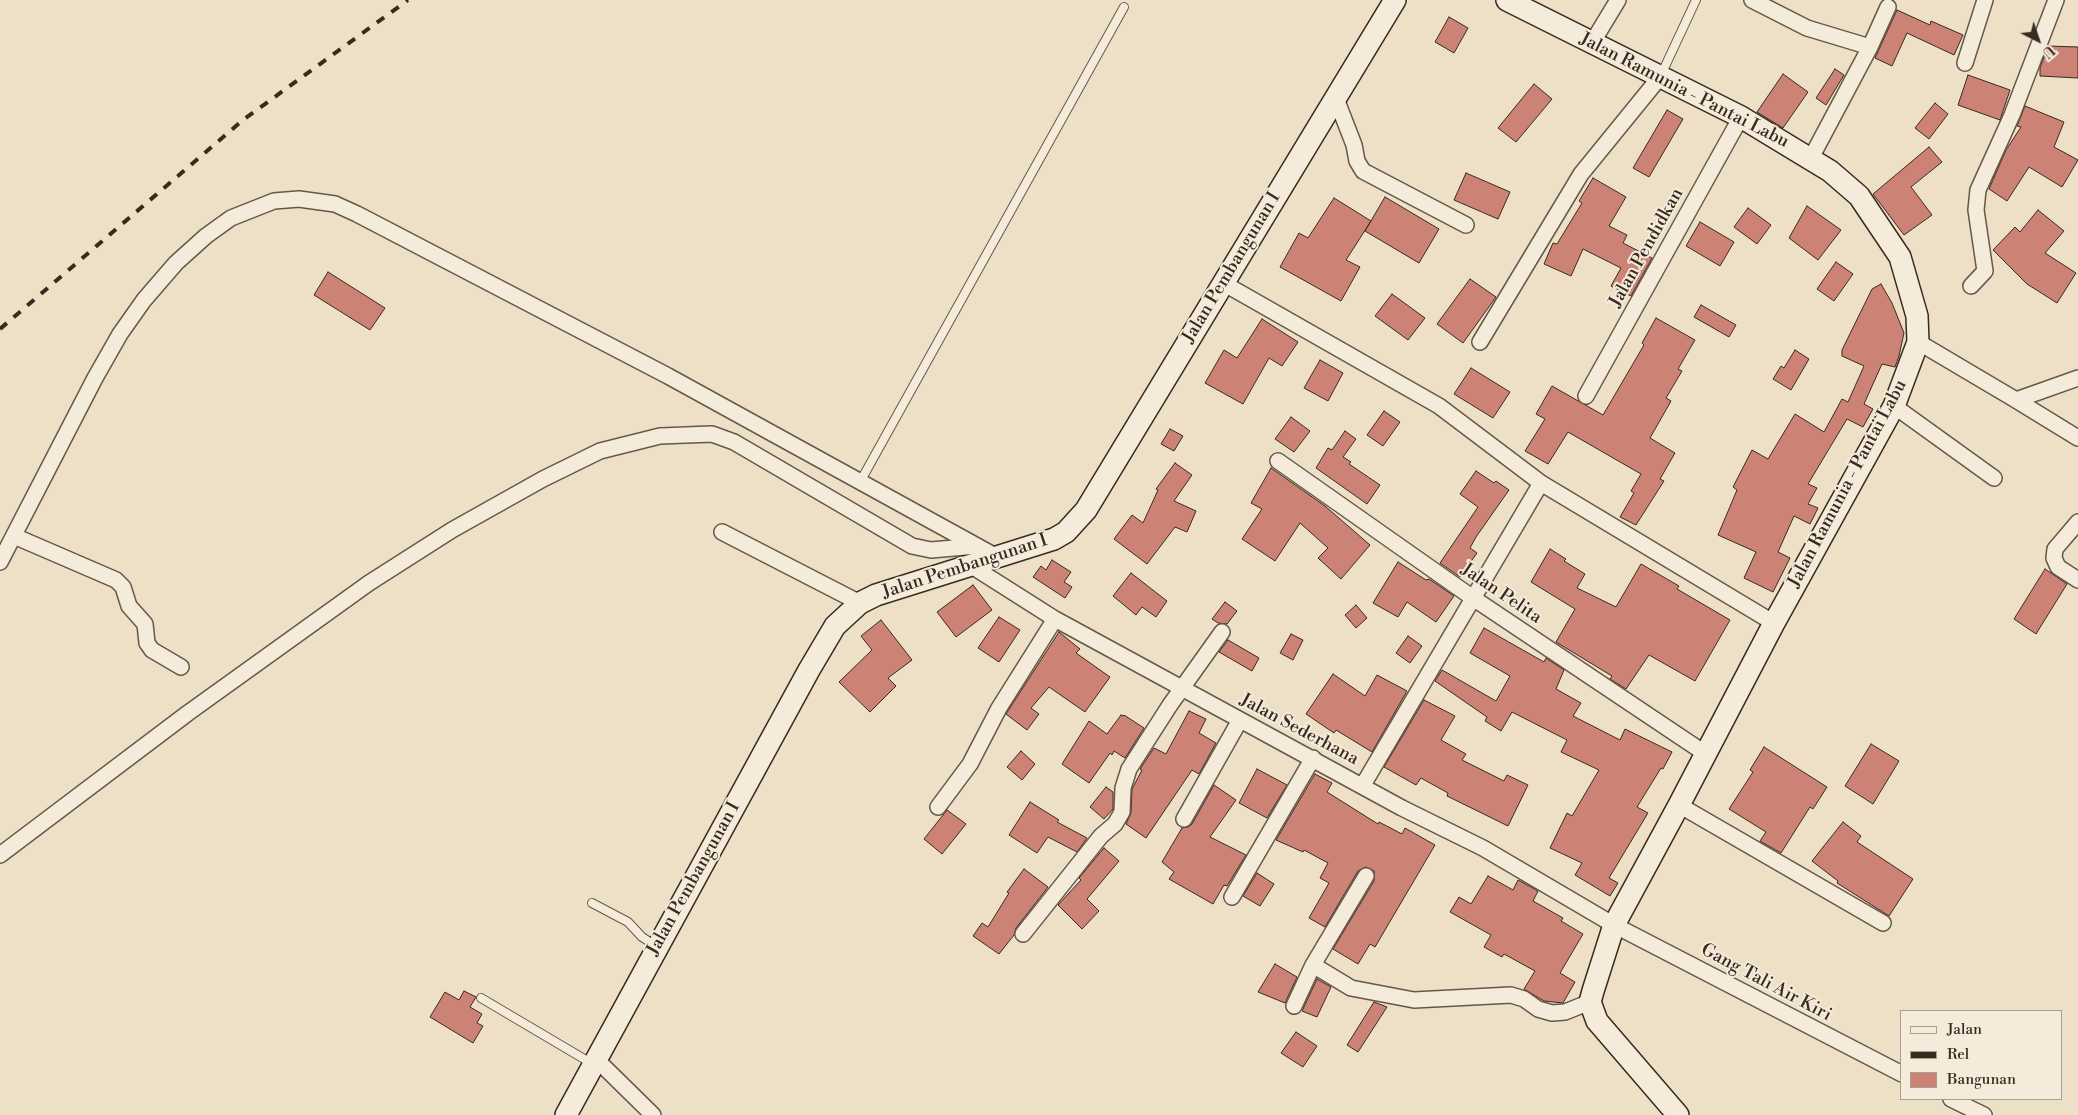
<!DOCTYPE html>
<html>
<head>
<meta charset="utf-8">
<style>
	body { margin:0 }
	#map { position:relative; width:2078px; height:1115px; overflow:hidden; background:#eee0c7; font-family:"Libre Bodoni",serif }
	canvas { display:block }
	.legend { position:absolute; left:1900px; top:1010px; width:162px; height:90px; box-sizing:border-box; background:#f4ebdb; border:1px solid #a99e90; margin:0; padding:6px 9px; list-style:none; font-size:15px; color:#392a1f }
	.legend li { display:flex; align-items:center; gap:10px; height:25px }
	.legend b { width:25px; border:1px solid #a99e90 }
	.north { position:absolute; left:2013px; top:15px; width:50px; height:50px; -webkit-text-stroke:4px #f4ebdb; paint-order:stroke; rotate:139deg; font-size:14px; font-weight:700; line-height:20px; text-align:center; color:#392a1f }
	.north::after { content:''; display:block; margin:auto; width:18px; height:22px; background:#392a1f; clip-path:polygon(50% 0,100% 100%,50% 72%,0 100%) }
</style>
</head>
<body>
<div id="map">
<canvas width="2078" height="1115"></canvas>
<ul class="legend">
<li><b style="height:6px;background:#f4ebdb"></b>Jalan</li>
<li><b style="height:6px;background:#392a1f"></b>Rel</li>
<li><b style="height:14px;background:#cc8376"></b>Bangunan</li>
</ul>
<div class="north">U</div>
</div>
<script>
const context = document.querySelector('canvas').getContext('2d');
context.lineJoin = 'round';
function fillPath(path, color) {
  context.fillStyle = color;
  context.fill(path, 'evenodd');
}
function toPath(rows) {
  const path = new Path2D();
  for (const r of rows) {
    path.moveTo(r[0], r[1]);
    for (let i = 2; i < r.length; i += 2) path.lineTo(r[i], r[i + 1]);
  }
  return path;
}
function stroke(path, color, width, dash) {
  context.strokeStyle = color;
  context.lineWidth = width;
  context.lineCap = dash ? 'butt' : 'round';
  context.setLineDash(dash || []);
  context.stroke(path);
}
function write(font, color, halo, rows, align = 'center') {
  context.font = font + ' "Libre Bodoni",serif';
  context.lineWidth = 4;
  context.setLineDash([]);
  context.textBaseline = 'middle';
  context.strokeStyle = halo;
  context.fillStyle = color;
  for (const [text, x, y, turn = 0] of rows) {
    context.save();
    context.translate(x, y);
    context.rotate((+turn || 0) * Math.PI / 180);
    context.textAlign = isNaN(turn) ? turn : align;
    if (halo) context.strokeText(text, 0, 0);
    context.fillText(text, 0, 0);
    context.restore();
  }
}
const building = toPath([
	[1897,10,1930,25,1931,21,1963,35,1954,55,1907,33,1892,66,1875,58,1897,10],
	[1449,17,1468,28,1454,53,1435,42,1449,17],
	[2048,46,2078,47,2078,78,2040,76,2040,68,2048,46],
	[1835,69,1844,75,1826,105,1816,98,1835,69],
	[1783,74,1808,92,1783,128,1757,112,1783,74],
	[1968,75,2010,90,2000,120,1958,105,1968,75],
	[1534,84,1552,99,1516,142,1498,128,1534,84],
	[1935,103,1948,114,1929,139,1915,128,1935,103],
	[2025,106,2064,122,2054,147,2078,160,2062,187,2029,167,2007,201,1989,189,2006,150,2021,127,2017,126,2025,106],
	[1667,110,1683,119,1649,177,1633,168,1667,110],
	[1929,147,1942,162,1911,187,1932,215,1904,235,1873,194,1929,147],
	[1466,173,1510,192,1498,219,1454,200,1466,173],
	[1593,178,1626,197,1609,226,1627,235,1623,243,1652,258,1631,296,1611,286,1621,268,1583,249,1571,276,1544,264,1553,243,1557,244,1582,203,1579,201,1593,178],
	[1385,197,1439,229,1419,263,1365,231,1385,197],
	[1334,198,1371,221,1346,260,1360,267,1341,301,1280,267,1299,233,1308,238,1334,198],
	[1807,206,1841,230,1818,260,1789,238,1807,206],
	[1748,208,1771,225,1757,244,1734,227,1748,208],
	[2038,210,2064,231,2045,253,2076,273,2057,303,2027,284,1993,250,2015,227,2020,232,2038,210],
	[1700,222,1734,242,1720,266,1686,246,1700,222],
	[1836,262,1853,274,1834,301,1817,289,1836,262],
	[328,272,385,308,370,330,314,295,328,272],
	[1470,279,1496,297,1463,343,1437,324,1470,279],
	[1881,284,1892,303,1904,333,1899,356,1895,367,1882,364,1864,404,1873,409,1863,427,1847,419,1808,484,1817,488,1808,504,1818,508,1810,524,1794,516,1778,552,1790,558,1773,592,1744,578,1756,552,1718,535,1737,490,1733,487,1752,450,1768,459,1795,414,1824,432,1842,399,1848,402,1864,366,1842,356,1842,350,1872,289,1881,284],
	[1392,294,1425,318,1408,340,1375,316,1392,294],
	[1701,305,1736,325,1729,337,1694,317,1701,305],
	[1656,318,1695,340,1678,369,1682,371,1666,398,1671,401,1650,438,1675,453,1660,479,1664,481,1636,525,1620,517,1634,493,1631,491,1641,474,1568,432,1548,464,1525,451,1545,419,1536,414,1552,386,1603,415,1644,345,1642,343,1656,318],
	[1262,319,1298,342,1282,366,1269,358,1243,404,1205,383,1224,350,1237,358,1262,319],
	[1795,350,1809,359,1791,390,1773,379,1781,366,1784,368,1795,350],
	[1320,360,1343,373,1328,401,1304,388,1320,360],
	[1471,368,1510,392,1493,418,1454,394,1471,368],
	[1384,411,1400,422,1383,446,1367,435,1384,411],
	[1291,417,1310,431,1294,452,1275,439,1291,417],
	[1170,429,1183,436,1174,451,1161,444,1170,429],
	[1345,431,1356,439,1343,457,1351,462,1349,464,1380,485,1367,504,1316,468,1328,448,1332,450,1345,431],
	[1175,463,1192,475,1174,501,1196,511,1187,532,1175,527,1147,564,1114,539,1132,515,1143,523,1158,490,1156,489,1175,463],
	[1271,468,1325,506,1370,545,1341,579,1318,558,1328,548,1300,523,1275,561,1242,539,1262,509,1251,503,1271,468],
	[1476,471,1494,483,1496,481,1509,490,1476,537,1470,548,1477,553,1460,577,1440,563,1478,507,1460,494,1476,471],
	[1550,549,1566,559,1564,561,1585,574,1577,588,1616,607,1641,564,1679,586,1677,589,1730,620,1695,681,1649,655,1626,689,1610,679,1612,676,1556,642,1575,609,1531,582,1550,549],
	[1052,560,1071,572,1064,582,1072,587,1065,598,1033,577,1041,566,1046,570,1052,560],
	[1398,562,1426,580,1429,579,1454,596,1436,622,1407,602,1398,617,1373,603,1398,562],
	[2045,569,2067,584,2036,634,2014,619,2045,569],
	[1131,573,1167,601,1156,617,1142,607,1136,615,1113,596,1131,573],
	[973,585,992,610,956,637,937,612,973,585],
	[1225,602,1237,611,1227,624,1218,623,1212,619,1225,602],
	[1356,605,1367,618,1356,628,1345,615,1356,605],
	[999,617,1020,630,999,662,978,648,999,617],
	[881,620,912,660,888,678,896,686,870,712,839,682,872,650,861,636,881,620],
	[1484,628,1544,662,1546,658,1564,670,1556,689,1581,703,1573,716,1620,740,1625,729,1672,752,1663,769,1661,768,1637,807,1648,813,1609,878,1618,883,1610,896,1575,875,1582,863,1550,848,1567,813,1572,816,1599,770,1561,752,1567,740,1512,712,1501,731,1485,721,1487,717,1435,681,1442,670,1496,701,1510,676,1470,653,1484,628],
	[1059,632,1080,649,1076,653,1110,677,1085,712,1049,687,1031,708,1039,714,1027,730,1006,714,1059,632],
	[1291,634,1303,640,1293,660,1280,653,1291,634],
	[1408,636,1422,646,1410,663,1396,653,1408,636],
	[1228,640,1259,658,1252,671,1219,652,1228,640],
	[1333,674,1365,696,1377,675,1407,691,1372,752,1336,730,1334,733,1306,714,1333,674],
	[1424,700,1455,716,1441,740,1466,754,1462,760,1504,781,1507,775,1528,785,1508,826,1447,796,1448,793,1421,778,1416,785,1384,767,1424,700],
	[1189,711,1206,719,1199,733,1216,743,1199,774,1192,770,1146,838,1126,824,1131,813,1132,789,1142,770,1140,769,1154,748,1166,754,1189,711],
	[1121,715,1123,716,1124,715,1144,728,1125,758,1114,751,1112,755,1110,753,1089,783,1062,764,1089,721,1107,734,1121,715],
	[1871,744,1899,761,1873,804,1845,786,1871,744],
	[1764,747,1827,787,1813,809,1810,807,1781,853,1760,841,1766,832,1729,809,1753,772,1750,770,1764,747],
	[1021,751,1035,764,1022,780,1007,767,1021,751],
	[1257,769,1287,785,1267,818,1239,803,1257,769],
	[1315,774,1332,783,1327,792,1378,824,1379,822,1402,834,1405,828,1435,845,1375,947,1370,944,1358,964,1333,949,1374,881,1374,871,1366,867,1358,871,1325,927,1309,918,1329,883,1320,878,1328,863,1304,850,1303,852,1276,840,1315,774],
	[1214,785,1236,800,1210,837,1246,855,1227,886,1224,885,1213,904,1169,879,1174,872,1162,862,1182,828,1188,827,1192,824,1214,785],
	[1106,787,1113,792,1113,809,1104,819,1090,807,1106,787],
	[1030,802,1059,820,1057,822,1087,838,1077,852,1048,837,1037,853,1009,835,1030,802],
	[947,810,966,824,942,854,924,839,947,810],
	[1843,822,1861,836,1857,842,1913,879,1889,916,1837,883,1838,881,1812,861,1843,822],
	[1104,848,1119,861,1087,899,1099,911,1082,929,1058,905,1081,880,1079,878,1104,848],
	[1024,869,1048,887,1016,928,1014,935,999,954,973,936,982,923,988,927,1009,893,1007,892,1024,869],
	[1257,873,1274,884,1260,906,1243,896,1257,873],
	[1488,876,1513,890,1518,880,1538,891,1533,901,1563,918,1561,921,1583,934,1560,973,1575,982,1563,1003,1544,1001,1524,989,1535,971,1504,954,1502,957,1484,947,1491,935,1450,912,1459,897,1471,904,1488,876],
	[1275,964,1297,977,1285,1003,1258,992,1275,964],
	[1317,979,1331,987,1317,1017,1302,1011,1317,979],
	[464,991,476,997,470,1007,482,1014,477,1023,483,1026,473,1043,430,1017,445,992,459,1000,464,991],
	[1374,1002,1387,1007,1358,1052,1347,1045,1374,1002],
	[1296,1032,1317,1046,1303,1067,1281,1053,1296,1032]
]);
fillPath(building, '#cc8376');
stroke(building, '#392a1f', 1);
const service = toPath([
	[1661,75,1696,0],
	[860,482,1124,7],
	[592,903,628,922,642,937,656,946],
	[481,998,591,1063]
]);
const minor = toPath([
	[1752,0,1807,28,1870,47],
	[1592,43,1618,0],
	[1965,63,1985,0],
	[1335,96,1354,145,1357,161,1363,171,1466,225],
	[1811,158,1870,47,1888,7],
	[1223,283,1439,406,1541,483,1774,623],
	[1971,286,1985,271,1976,210,1978,190,2012,115,2056,0],
	[1480,342,1581,174,1660,77],
	[1918,342,2016,400,2078,378],
	[1586,396,1741,117],
	[2016,400,2078,438],
	[1894,406,1994,478],
	[1278,461,1473,598,1706,754],
	[2078,522,2055,549,2054,558,2058,567,2078,580],
	[722,532,860,603],
	[14,536,116,580,123,587,129,606,145,624,147,643,152,650,181,667],
	[0,562,95,378,120,334,144,300,176,263,206,236,231,218,274,201,299,199,335,204,357,214,668,376,997,557],
	[970,565,1055,619,1402,808,1483,848,1614,925,1902,1074],
	[1363,785,1541,483],
	[1679,805,1883,923],
	[938,807,970,764,999,708,1055,619],
	[1184,819,1240,720],
	[0,855,188,713,369,583,452,530,543,479,600,451,660,436,712,434,734,442,912,546,931,550,977,546],
	[1232,897,1313,758],
	[1023,934,1101,836,1115,824,1122,812,1123,788,1129,769,1170,705,1222,632],
	[1313,965,1351,988,1414,1000,1511,995,1524,999,1538,1009,1552,1013,1565,1012,1590,1002],
	[1294,1006,1313,965,1366,876],
	[596,1059,653,1115],
	[1951,1099,1984,1115]
]);
const secondary = toPath([
	[1507,0,1741,117,1830,171,1859,196,1900,257,1917,316,1918,342,1894,406,1774,623,1679,805,1614,925,1593,991,1590,1002,1597,1021,1678,1115],
	[566,1115,809,670,835,626,860,603,876,595,1054,539,1066,532,1086,510,1395,0]
]);
stroke(service, '#665849', 10);
stroke(minor, '#665849', 18);
stroke(secondary, '#392a1f', 24);
stroke(service, '#f4ebdb', 8);
stroke(minor, '#f4ebdb', 15);
stroke(secondary, '#f4ebdb', 21);
stroke(toPath([
	[0,329,243,120,408,0]
]), '#392a1f', 4, [9, 9]);
write('18px', '#392a1f', '#f4ebdb', [
	["Jalan Ramunia - Pantai Labu",1684,91,27],
	["Jalan Pendidkan",1647,248,-61],
	["Jalan Pembangunan I",1232,268,-59],
	["Jalan Ramunia - Pantai Labu",1848,484,-62],
	["Jalan Pembangunan I",965,567,-18],
	["Jalan Pelita",1501,594,34],
	["Jalan Sederhana",1299,730,28],
	["Jalan Pembangunan I",694,879,-61],
	["Gang Tali Air Kiri",1766,983,28]
]);
</script>
</body>
</html>
